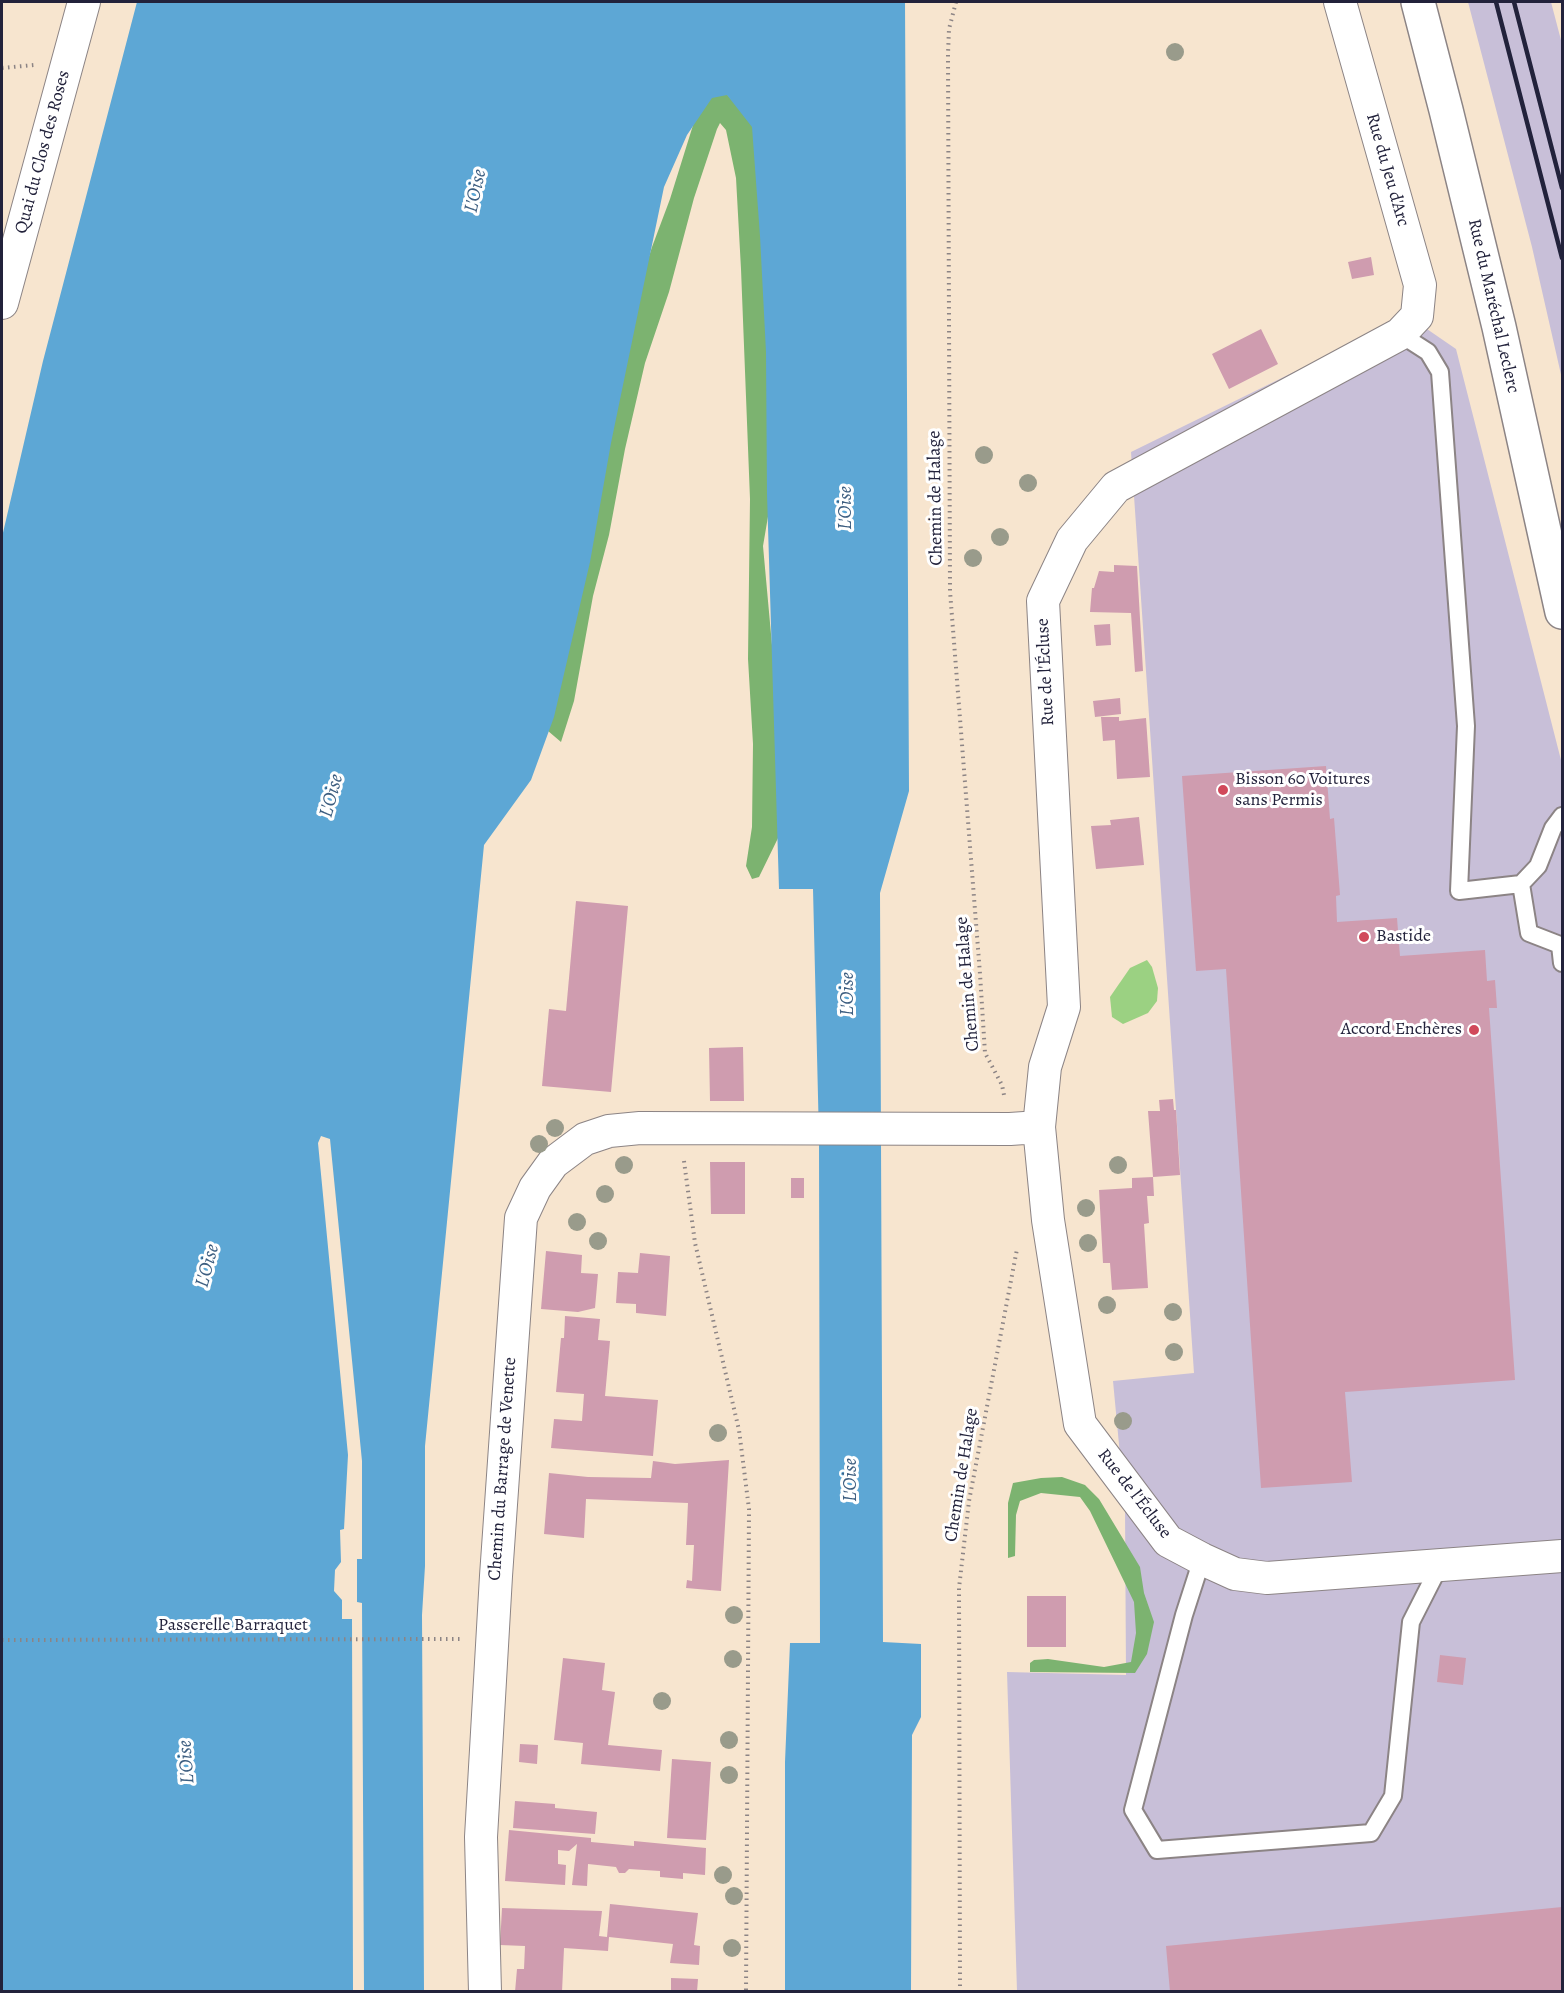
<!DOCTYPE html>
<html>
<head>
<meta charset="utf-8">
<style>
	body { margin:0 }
	#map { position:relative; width:1564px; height:1993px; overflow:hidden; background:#f7e5cf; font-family:Alegreya,serif }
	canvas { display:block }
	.frame { position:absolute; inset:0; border:3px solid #22223b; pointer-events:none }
</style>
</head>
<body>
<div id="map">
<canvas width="1564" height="1993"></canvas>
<div class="frame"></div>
</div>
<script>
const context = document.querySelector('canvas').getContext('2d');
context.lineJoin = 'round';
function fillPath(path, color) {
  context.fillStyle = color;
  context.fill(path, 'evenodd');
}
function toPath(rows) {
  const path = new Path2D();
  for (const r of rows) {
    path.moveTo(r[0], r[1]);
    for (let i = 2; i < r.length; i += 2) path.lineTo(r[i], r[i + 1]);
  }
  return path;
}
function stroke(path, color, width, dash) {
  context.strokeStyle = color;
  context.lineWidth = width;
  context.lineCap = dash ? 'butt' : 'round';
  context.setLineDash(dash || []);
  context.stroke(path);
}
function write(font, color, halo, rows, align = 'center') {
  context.font = font + ' Alegreya,serif';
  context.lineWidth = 6;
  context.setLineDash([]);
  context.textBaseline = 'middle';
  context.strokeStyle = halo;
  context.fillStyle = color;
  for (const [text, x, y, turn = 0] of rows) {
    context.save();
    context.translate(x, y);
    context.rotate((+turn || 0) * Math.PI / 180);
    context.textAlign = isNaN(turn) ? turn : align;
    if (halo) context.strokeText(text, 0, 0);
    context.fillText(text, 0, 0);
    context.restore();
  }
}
fillPath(toPath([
	[1468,2,1551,2,1562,44,1562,379,1532,247],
	[1408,316,1456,349,1562,764,1562,1991,1017,1991,1007,1672,1126,1675,1125,1508,1113,1381,1194,1373,1131,452]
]), '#c8bfd8');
fillPath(toPath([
	[1147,960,1152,967,1158,988,1157,1001,1148,1013,1123,1024,1112,1017,1110,997,1130,968]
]), '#9bd182');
fillPath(toPath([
	[721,88,760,129,773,487,763,546,774,667,780,834,759,877,752,879,746,866,752,827,753,744,748,659,750,499,741,269,736,178,726,130,720,123,717,129,694,198,669,292,645,363,625,449,609,535,593,596,574,701,561,742,541,725,626,329,652,247,670,199,694,122,705,101],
	[1062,1477,1085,1485,1099,1499,1140,1567,1144,1593,1154,1622,1147,1654,1135,1673,1030,1672,1030,1663,1034,1660,1048,1659,1104,1667,1131,1662,1136,1633,1134,1602,1090,1511,1080,1497,1041,1493,1020,1501,1016,1515,1015,1556,1008,1558,1008,1503,1013,1483,1041,1478]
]), '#7cb370');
fillPath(toPath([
	[137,2,905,2,909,791,880,893,883,1642,921,1644,921,1717,912,1735,911,1991,785,1991,785,1762,790,1643,820,1643,819,1138,813,889,779,889,767,494,766,352,760,236,752,127,727,95,712,98,687,135,664,187,611,443,590,562,554,717,531,780,484,845,425,1446,425,1566,422,1615,424,1991,364,1991,362,1603,357,1602,357,1559,362,1559,362,1461,330,1139,321,1136,318,1143,348,1455,344,1529,340,1530,341,1562,335,1570,334,1591,342,1600,342,1619,352,1619,353,1991,2,1992,2,537,43,361]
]), '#5da7d5');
fillPath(toPath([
	[1371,257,1374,275,1352,279,1348,262],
	[1261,329,1278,364,1229,389,1212,354],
	[1114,565,1137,566,1143,671,1135,672,1131,613,1090,612,1092,588,1094,588,1099,571,1114,572],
	[1110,624,1111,645,1096,646,1094,625],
	[1120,698,1121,714,1095,717,1093,701],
	[1101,717,1119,717,1119,721,1146,718,1150,777,1117,779,1115,740,1103,741],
	[1326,766,1330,819,1334,818,1340,895,1336,896,1337,922,1397,918,1400,956,1485,950,1487,981,1495,980,1497,1008,1489,1008,1515,1380,1345,1392,1352,1482,1261,1488,1226,969,1196,971,1182,776],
	[1139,817,1144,865,1096,869,1091,826,1111,825,1110,820],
	[576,901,628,906,611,1092,542,1086,549,1009,566,1011],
	[743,1047,744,1101,710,1101,709,1048],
	[1173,1099,1174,1110,1176,1110,1180,1175,1153,1177,1154,1196,1147,1196,1149,1223,1144,1224,1148,1288,1112,1290,1110,1263,1103,1263,1099,1190,1132,1188,1132,1178,1153,1177,1148,1111,1160,1111,1159,1100],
	[710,1162,745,1162,745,1214,711,1214],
	[791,1178,804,1178,804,1198,791,1198],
	[546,1251,582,1255,581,1273,598,1274,595,1308,578,1312,541,1309],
	[640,1253,670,1256,666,1316,636,1313,636,1304,616,1303,618,1272,638,1273],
	[565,1316,600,1319,598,1340,610,1341,605,1396,658,1400,653,1456,551,1448,554,1419,582,1421,584,1394,556,1392,561,1338,564,1338],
	[729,1460,721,1591,686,1588,687,1580,692,1581,694,1545,686,1545,688,1503,586,1499,584,1538,544,1534,549,1473,588,1477,651,1478,653,1461,675,1464],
	[1027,1596,1066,1596,1066,1647,1027,1647],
	[1440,1655,1466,1658,1463,1685,1437,1682],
	[563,1658,605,1663,602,1690,615,1692,608,1745,662,1750,660,1771,581,1764,583,1743,554,1740],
	[520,1744,538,1745,537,1764,519,1762],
	[672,1759,711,1762,706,1840,667,1838],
	[515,1801,555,1804,555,1808,597,1812,595,1834,513,1828],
	[509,1830,591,1838,591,1842,634,1846,634,1841,706,1848,705,1875,683,1873,683,1879,660,1877,660,1871,629,1869,625,1873,619,1873,616,1867,588,1864,587,1886,572,1885,577,1844,569,1851,558,1850,558,1864,566,1865,565,1885,505,1881],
	[610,1904,698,1913,694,1945,700,1946,699,1965,670,1963,673,1944,609,1937,608,1951,564,1948,562,1992,515,1992,517,1969,524,1969,525,1946,500,1945,502,1908,602,1911,599,1936,607,1937],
	[1562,1907,1562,1992,1170,1992,1166,1946],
	[671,1978,698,1979,697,1992,671,1992]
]), '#cf9caf');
const lane = toPath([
	[1400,334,1428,352,1440,372,1466,726,1459,891,1521,884,1538,866,1553,828,1562,816],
	[1521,884,1529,933,1560,945,1562,963],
	[1202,1559,1184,1615,1133,1810,1157,1850,1371,1833,1393,1796,1411,1622,1440,1565]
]);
const street = toPath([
	[1340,2,1420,285,1417,316,1400,334,1116,487,1072,540,1043,601,1064,1007,1045,1067,1039,1127,1048,1220,1080,1424,1168,1541,1202,1559,1235,1574,1267,1578,1562,1556],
	[2,303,84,2],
	[485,1992,481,1837,496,1576,521,1218,535,1188,553,1163,585,1139,609,1131,640,1128,1010,1129,1039,1127]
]);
const secondary = toPath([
	[1418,2,1446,110,1499,327,1562,612]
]);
stroke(lane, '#8c8485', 20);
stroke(street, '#8c8485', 34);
stroke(secondary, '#8c8485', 36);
stroke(toPath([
	[956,2,949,29,948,54,950,591,980,974,985,1053,1002,1085,1004,1095],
	[2,68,34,65],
	[684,1161,695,1243,739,1430,749,1509,746,1992],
	[2,1640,460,1639],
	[960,1992,959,1588,969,1501,1017,1249]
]), '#8c8485', 4, [1.5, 4.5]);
stroke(lane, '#fff', 16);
stroke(street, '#fff', 32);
stroke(secondary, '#fff', 33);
stroke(toPath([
	[1496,2,1562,258],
	[1514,2,1562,188]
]), '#22223b', 4.5);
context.fillStyle = '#999b8b';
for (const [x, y] of [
	[1175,52],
	[984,455],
	[1028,483],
	[1000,537],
	[973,558],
	[555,1128],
	[539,1144],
	[624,1165],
	[1118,1165],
	[605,1194],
	[1086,1208],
	[577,1222],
	[598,1241],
	[1088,1243],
	[1107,1305],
	[1173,1312],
	[1174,1352],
	[1123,1421],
	[718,1433],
	[734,1615],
	[733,1659],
	[662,1701],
	[729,1740],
	[729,1775],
	[723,1875],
	[734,1896],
	[732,1948]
]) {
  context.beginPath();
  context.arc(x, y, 9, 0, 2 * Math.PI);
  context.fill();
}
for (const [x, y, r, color] of [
	[1223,790,6,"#d1495b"],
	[1364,937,6,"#d1495b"],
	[1474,1030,6,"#d1495b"]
]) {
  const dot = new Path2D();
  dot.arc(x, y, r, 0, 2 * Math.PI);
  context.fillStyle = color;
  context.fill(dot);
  stroke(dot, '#fff', 2);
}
write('18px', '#22223b', '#fff', [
	["Quai du Clos des Roses",43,152,-75],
	["Rue du Jeu d'Arc",1387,170,74],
	["Rue du Maréchal Leclerc",1493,306,77],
	["Chemin de Halage",936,498,-91],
	["Rue de l'Écluse",1046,672,-93],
	["Chemin de Halage",968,984,-95],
	["Chemin du Barrage de Venette",503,1469,-86],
	["Chemin de Halage",962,1475,-81],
	["Rue de l'Écluse",1134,1494,52],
	["Passerelle Barraquet",233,1626]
]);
write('18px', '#22223b', '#fff', [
	["Bisson 60 Voitures",1235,780],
	["sans Permis",1235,801],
	["Bastide",1376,937],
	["Accord Enchères",1462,1030,"right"]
], 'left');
write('italic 20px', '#3d5e80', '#fff', [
	["L'Oise",476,191,-78],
	["L'Oise",846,508,-90],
	["L'Oise",332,796,-75],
	["L'Oise",848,994,-90],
	["L'Oise",208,1266,-75],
	["L'Oise",851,1480,-90],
	["L'Oise",187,1762,-94]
]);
</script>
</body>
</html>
